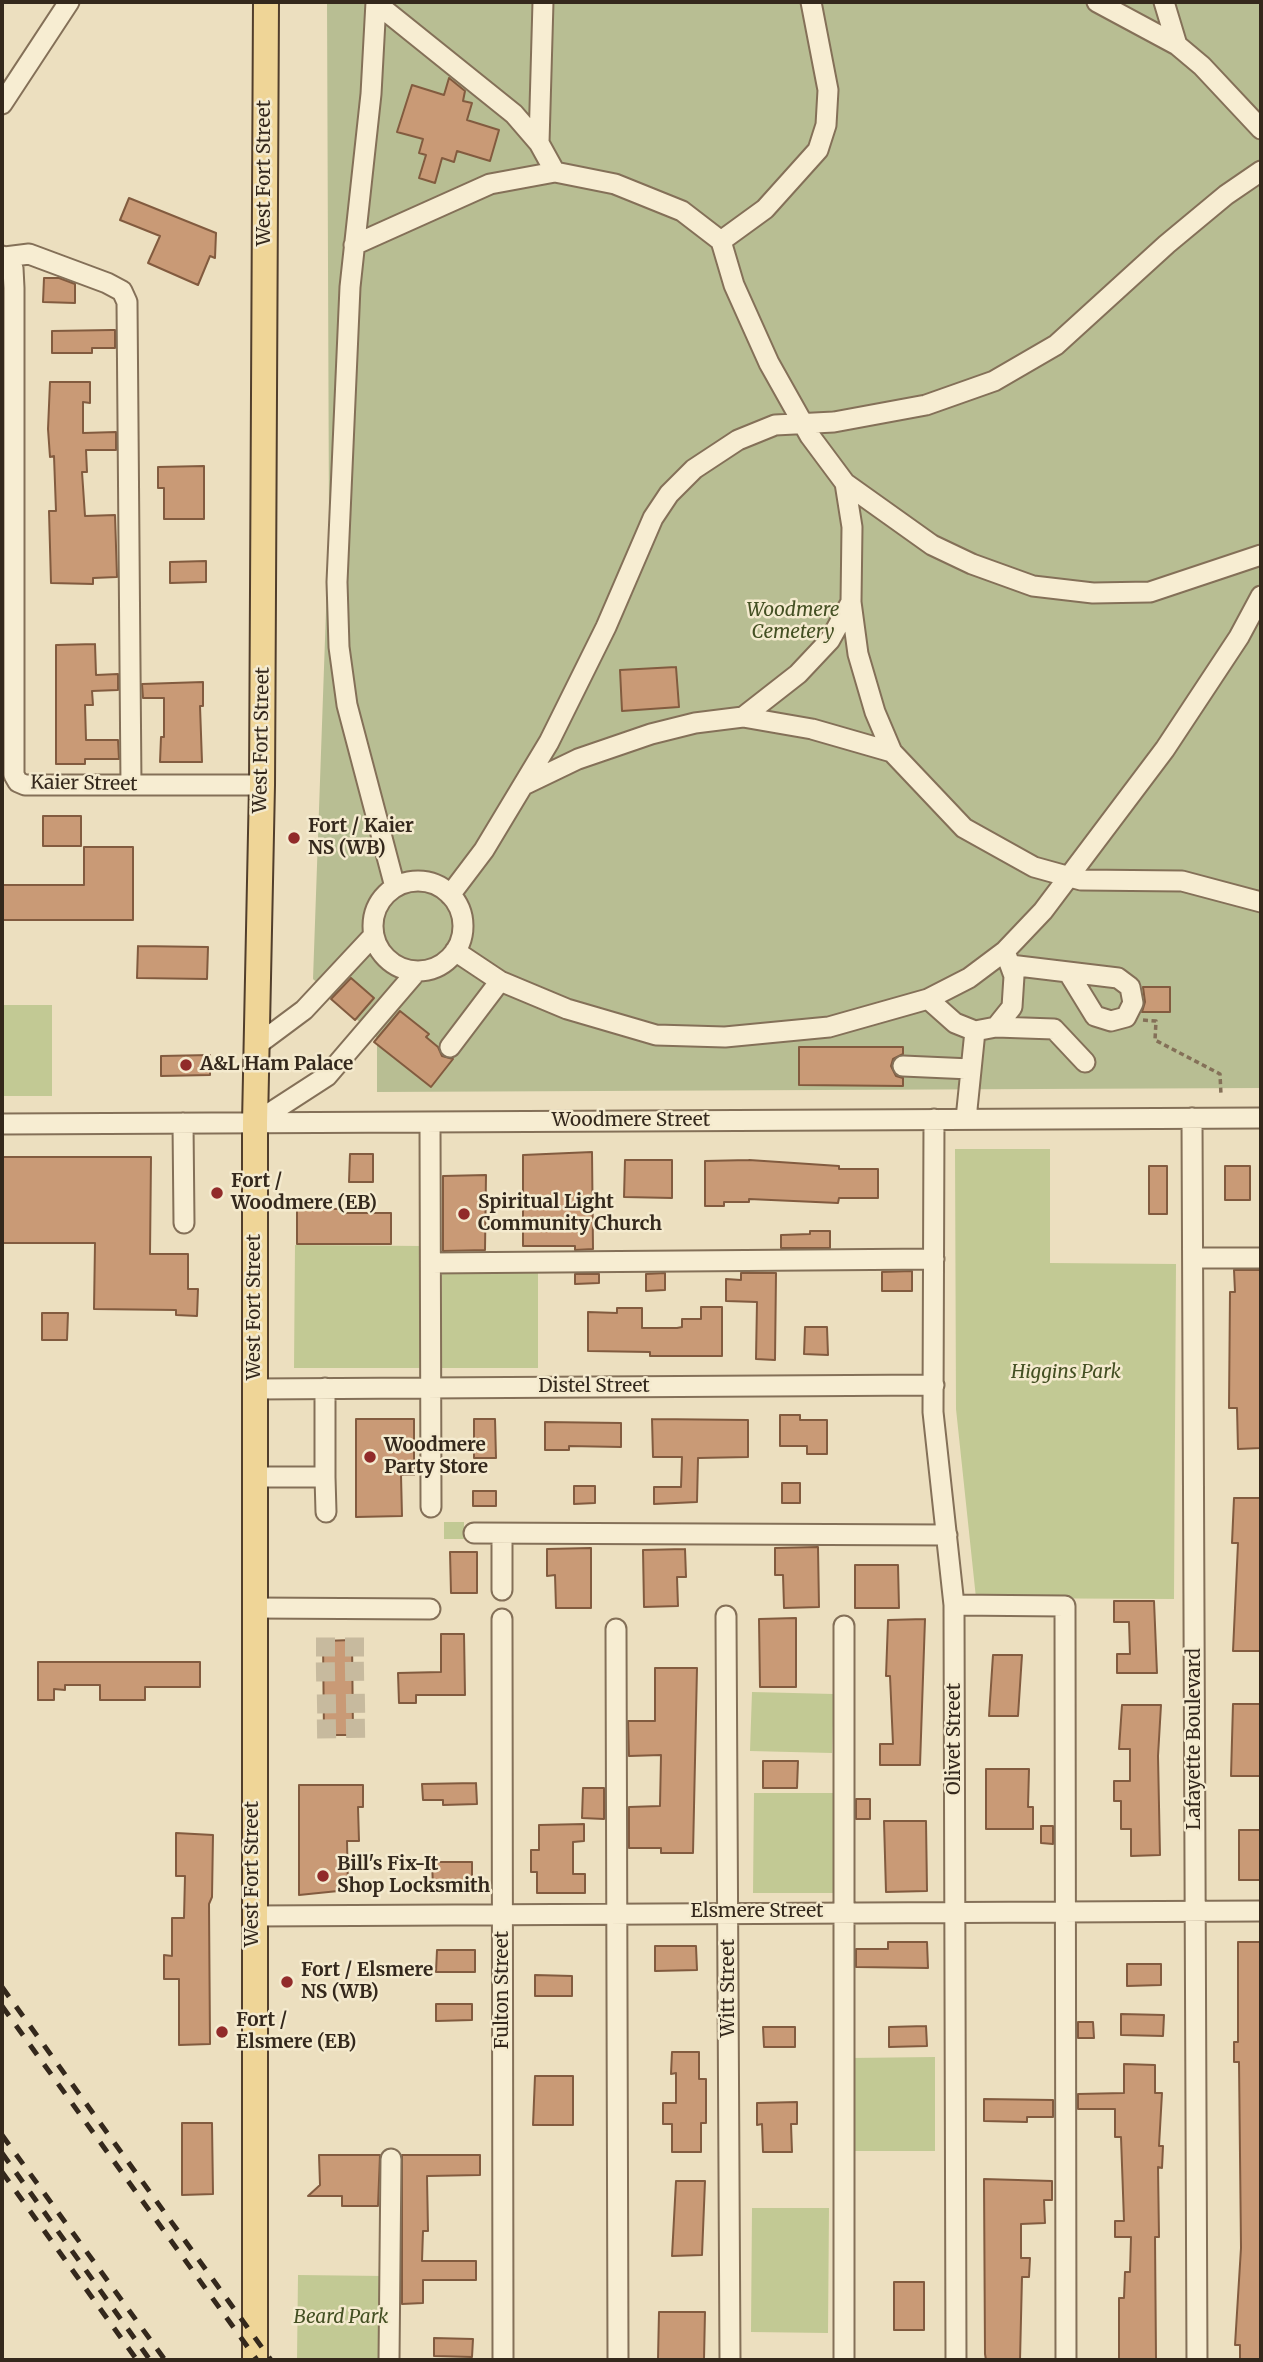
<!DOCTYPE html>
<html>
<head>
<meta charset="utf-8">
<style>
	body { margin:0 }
	#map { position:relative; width:1263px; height:2362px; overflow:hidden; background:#ecdfbf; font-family:Merriweather,serif }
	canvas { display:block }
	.frame { position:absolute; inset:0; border:4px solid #34281c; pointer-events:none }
</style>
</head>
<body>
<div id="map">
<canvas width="1263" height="2362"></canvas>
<div class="frame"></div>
</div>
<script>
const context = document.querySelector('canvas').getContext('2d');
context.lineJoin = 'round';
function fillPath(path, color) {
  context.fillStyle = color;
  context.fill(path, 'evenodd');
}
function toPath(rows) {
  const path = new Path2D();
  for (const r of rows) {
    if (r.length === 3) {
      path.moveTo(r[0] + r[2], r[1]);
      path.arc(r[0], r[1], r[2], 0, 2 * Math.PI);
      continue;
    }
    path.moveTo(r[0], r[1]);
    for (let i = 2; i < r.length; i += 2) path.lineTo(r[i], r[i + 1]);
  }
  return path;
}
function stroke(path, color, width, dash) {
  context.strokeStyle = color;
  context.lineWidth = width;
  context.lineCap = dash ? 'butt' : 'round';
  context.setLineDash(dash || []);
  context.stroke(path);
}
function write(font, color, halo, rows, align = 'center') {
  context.font = font + ' Merriweather,serif';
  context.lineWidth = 5;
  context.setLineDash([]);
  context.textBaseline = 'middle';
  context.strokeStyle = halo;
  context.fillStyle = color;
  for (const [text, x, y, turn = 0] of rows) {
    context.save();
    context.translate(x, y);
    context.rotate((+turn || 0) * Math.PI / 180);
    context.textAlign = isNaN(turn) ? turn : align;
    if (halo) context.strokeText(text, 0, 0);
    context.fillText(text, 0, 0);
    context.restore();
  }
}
fillPath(toPath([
	[2,1005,52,1005,52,1096,2,1096],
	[955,1149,1050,1149,1050,1263,1176,1264,1174,1599,976,1598,956,1409],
	[295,1245,421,1246,421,1368,294,1368],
	[442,1269,538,1269,538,1368,442,1368],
	[444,1522,464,1522,464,1539,444,1539],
	[752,1692,834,1694,832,1753,750,1751],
	[754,1793,834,1793,834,1893,753,1893],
	[935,2057,935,2151,850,2151,850,2058],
	[752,2208,829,2208,828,2333,751,2332],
	[298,2275,384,2276,383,2360,297,2360]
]), '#c2c994');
fillPath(toPath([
	[327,2,1261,2,1261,1088,377,1092,377,1038,313,979,329,526]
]), '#b8be93');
const building = toPath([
	[449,78,465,91,463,101,472,103,467,120,499,130,490,161,457,151,454,162,442,158,435,183,419,178,426,155,419,153,423,139,397,132,412,85,444,95,449,78],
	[129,198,216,233,215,258,210,256,198,285,148,263,160,236,120,220,129,198],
	[44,278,59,278,75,284,75,303,43,302,44,278],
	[112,330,115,330,115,348,92,348,92,353,52,353,52,331,112,330],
	[50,382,90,382,90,403,83,402,83,433,116,432,116,450,86,450,87,472,82,472,85,516,115,515,117,577,93,578,93,584,51,583,49,511,56,511,54,456,50,457,48,429,50,382],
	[204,466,204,519,164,519,164,488,158,488,158,467,204,466],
	[206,561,206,582,170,583,170,562,206,561],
	[95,644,96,675,118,674,118,690,92,691,93,705,85,705,86,740,118,740,119,759,85,759,85,764,56,764,56,645,95,644],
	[676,667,679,707,622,711,620,670,676,667],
	[203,682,203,706,200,706,202,762,160,762,161,737,164,737,164,698,143,698,142,684,203,682],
	[43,816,81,816,81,846,43,846,43,816],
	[84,847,133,847,133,920,2,920,2,885,84,885,84,847],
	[138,946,208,947,207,979,137,978,138,946],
	[351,978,374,998,355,1020,331,999,351,978],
	[1143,987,1170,987,1170,1012,1142,1012,1145,1002,1143,987],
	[400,1011,429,1034,426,1037,438,1047,442,1056,453,1059,431,1087,374,1042,400,1011],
	[799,1047,903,1047,903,1054,893,1059,891,1066,896,1076,903,1078,903,1086,799,1085,799,1047],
	[210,1055,210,1075,161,1076,161,1056,210,1055],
	[592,1152,593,1249,575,1250,575,1246,523,1246,523,1155,592,1152],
	[350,1154,373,1154,373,1182,349,1182,350,1154],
	[2,1157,151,1157,150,1254,188,1254,188,1289,198,1289,197,1316,176,1315,176,1310,94,1309,95,1243,2,1243,2,1157],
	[625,1160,672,1160,672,1198,624,1197,625,1160],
	[749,1160,839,1166,839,1169,878,1169,878,1198,839,1198,838,1203,749,1199,749,1202,724,1202,724,1206,705,1206,705,1161,749,1160],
	[1149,1166,1167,1166,1167,1214,1149,1214,1149,1166],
	[1225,1166,1250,1166,1250,1200,1225,1200,1225,1166],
	[486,1175,485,1250,443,1251,443,1176,486,1175],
	[297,1209,341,1209,341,1213,391,1213,391,1244,297,1244,297,1209],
	[810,1231,830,1231,830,1248,781,1248,781,1235,810,1234,810,1231],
	[1234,1270,1261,1270,1261,1448,1238,1449,1237,1408,1229,1408,1230,1292,1235,1292,1234,1270],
	[912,1271,912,1291,882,1291,882,1272,912,1271],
	[665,1273,665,1290,646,1291,646,1274,665,1273],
	[741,1273,776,1273,775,1360,756,1359,757,1302,726,1301,726,1279,741,1280,741,1273],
	[575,1274,599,1274,599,1283,575,1284,575,1274],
	[701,1307,722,1307,722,1356,650,1356,650,1352,588,1351,588,1312,617,1313,617,1308,642,1308,642,1328,677,1328,682,1327,682,1319,701,1319,701,1307],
	[42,1313,68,1313,67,1340,42,1340,42,1313],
	[805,1327,827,1327,828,1355,804,1354,805,1327],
	[780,1415,800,1415,800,1420,827,1420,827,1454,807,1454,807,1446,780,1446,780,1415],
	[356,1419,414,1419,414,1475,401,1475,402,1516,356,1517,356,1419],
	[474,1419,495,1419,496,1458,474,1458,474,1419],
	[652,1419,748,1420,748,1457,698,1458,697,1502,654,1504,654,1487,681,1487,682,1457,653,1457,652,1419],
	[545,1422,621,1423,621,1447,569,1446,569,1450,545,1450,545,1422],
	[782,1483,800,1483,800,1503,782,1503,782,1483],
	[574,1486,595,1486,595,1503,574,1504,574,1486],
	[473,1491,496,1491,496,1506,473,1506,473,1491],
	[1234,1498,1261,1498,1261,1651,1233,1651,1238,1543,1232,1543,1234,1498],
	[818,1547,819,1607,784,1608,783,1575,775,1575,775,1548,818,1547],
	[591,1548,591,1608,556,1608,555,1575,547,1576,547,1549,591,1548],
	[685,1549,686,1577,677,1577,678,1606,644,1607,643,1550,685,1549],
	[450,1552,477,1552,477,1593,451,1593,450,1552],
	[855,1565,898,1565,899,1608,855,1608,855,1565],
	[1114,1601,1154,1601,1157,1673,1117,1673,1117,1654,1130,1654,1129,1622,1114,1622,1114,1601],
	[796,1618,796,1687,760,1687,759,1619,796,1618],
	[925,1619,920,1765,880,1765,880,1744,893,1744,890,1676,886,1676,888,1620,925,1619],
	[441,1634,464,1634,465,1695,416,1695,416,1703,399,1703,398,1673,441,1672,441,1634],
	[352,1640,353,1735,324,1735,323,1641,352,1640],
	[993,1655,1022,1655,1018,1716,989,1716,993,1655],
	[38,1662,200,1662,200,1687,145,1687,145,1700,100,1700,100,1685,65,1685,65,1690,54,1689,54,1700,38,1700,38,1662],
	[655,1668,697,1668,693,1853,661,1853,661,1848,629,1848,629,1807,660,1806,661,1755,629,1756,628,1721,655,1721,655,1668],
	[1233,1704,1261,1704,1261,1776,1231,1776,1233,1704],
	[1122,1705,1161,1705,1158,1756,1160,1855,1131,1856,1131,1829,1121,1829,1121,1801,1114,1801,1114,1781,1130,1781,1130,1749,1119,1749,1122,1705],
	[763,1761,798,1761,797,1788,763,1788,763,1761],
	[986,1769,1029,1769,1028,1807,1033,1807,1033,1829,986,1829,986,1769],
	[476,1783,477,1804,443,1805,443,1800,423,1800,422,1784,476,1783],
	[299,1785,363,1785,363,1807,358,1807,359,1841,347,1841,348,1890,299,1895,299,1785],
	[583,1788,604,1788,604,1819,582,1818,583,1788],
	[856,1799,870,1799,870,1819,856,1819,856,1799],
	[884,1821,926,1821,927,1891,886,1892,884,1821],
	[584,1824,584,1841,573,1842,573,1874,585,1874,585,1893,537,1893,537,1872,531,1872,531,1850,539,1850,539,1825,584,1824],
	[1041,1826,1053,1826,1053,1844,1041,1843,1041,1826],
	[1239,1830,1261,1830,1261,1880,1239,1880,1239,1830],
	[176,1833,213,1835,212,1897,209,1904,210,2044,179,2045,179,1979,164,1979,164,1955,172,1956,172,1918,184,1918,185,1876,176,1876,176,1833],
	[432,1862,472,1862,472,1886,433,1887,432,1862],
	[888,1942,927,1942,928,1968,856,1967,856,1949,888,1949,888,1942],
	[1238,1942,1261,1942,1261,2360,1240,2360,1240,2345,1235,2345,1241,2248,1239,2062,1234,2062,1234,2042,1238,2042,1238,1942],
	[655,1946,696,1946,697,1970,655,1971,655,1946],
	[437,1950,475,1950,475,1972,436,1972,437,1950],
	[1127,1964,1161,1964,1161,1985,1127,1986,1127,1964],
	[535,1975,572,1976,572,1996,535,1996,535,1975],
	[436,2004,472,2004,472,2020,436,2021,436,2004],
	[1121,2014,1164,2015,1163,2036,1121,2035,1121,2014],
	[1078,2022,1093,2022,1094,2038,1078,2038,1078,2022],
	[926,2026,927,2046,889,2047,889,2027,926,2026],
	[763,2027,795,2027,795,2047,764,2047,763,2027],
	[672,2052,699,2052,699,2079,706,2079,706,2123,701,2123,701,2152,672,2152,672,2124,663,2124,663,2103,676,2103,676,2073,671,2074,672,2052],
	[1124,2064,1155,2065,1155,2093,1162,2093,1159,2146,1163,2146,1162,2168,1158,2167,1159,2237,1155,2237,1156,2360,1119,2360,1119,2298,1124,2298,1125,2272,1130,2272,1131,2237,1115,2237,1115,2221,1124,2221,1121,2137,1115,2137,1115,2109,1078,2109,1078,2094,1124,2093,1124,2064],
	[535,2076,573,2076,573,2125,533,2125,535,2076],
	[984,2099,1053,2100,1053,2117,1027,2117,1027,2122,984,2121,984,2099],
	[797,2102,797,2124,791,2124,792,2152,763,2152,762,2124,757,2125,757,2103,797,2102],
	[182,2123,212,2123,213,2194,182,2195,182,2123],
	[319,2155,380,2155,378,2206,342,2206,342,2196,308,2196,320,2185,319,2155],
	[402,2155,480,2155,480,2175,427,2176,428,2231,423,2231,422,2261,476,2261,476,2280,423,2280,423,2303,402,2304,402,2155],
	[984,2179,1052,2181,1052,2200,1044,2200,1045,2223,1021,2224,1021,2258,1030,2258,1029,2277,1022,2277,1020,2360,986,2360,985,2354,984,2179],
	[676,2181,705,2181,702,2255,672,2256,676,2181],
	[894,2282,924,2282,924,2330,894,2330,894,2282],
	[659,2312,705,2312,704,2359,658,2359,659,2312],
	[434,2338,473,2339,472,2357,434,2356,434,2338]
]);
fillPath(building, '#c99a76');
stroke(building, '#825b3f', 2);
stroke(toPath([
	[316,1647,371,1647],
	[316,1672,372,1671],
	[317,1704,372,1703],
	[317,1729,373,1728]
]), '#c7ba9e', 19, [19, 10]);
const minor = toPath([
	[376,2,371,94,350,287,337,582,339,647,347,705,395,887],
	[543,2,539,143,555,172],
	[1097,2,1177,45,1202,66,1261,129],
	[1164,2,1177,45],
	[376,3,514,114,539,143],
	[2,104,69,2],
	[721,241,765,209,818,150,826,125,828,90,811,2],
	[354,245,490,184,555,172,615,184,682,211,721,241,734,285,769,363,810,436,845,483,932,545,972,564,1033,586,1093,593,1150,592,1261,555],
	[2,256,13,268,14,288,14,775,18,782,25,785,262,785],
	[5,257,29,254,107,283,122,291,127,302,131,785],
	[845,483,852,527,851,602,858,654,875,712,892,752],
	[743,717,798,674,830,640,851,602],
	[524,785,578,759,651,734,695,723,743,717,812,729,892,752,964,828,1034,867,1081,880,1182,881,1261,902],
	[418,926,45],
	[450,895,484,850,549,742,606,627,653,518,669,494,694,469,738,440,775,425,834,422,926,405,994,381,1056,345,1167,244,1226,195,1261,171],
	[455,951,500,981,567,1009,656,1035,725,1037,829,1027,928,999,969,978,1005,951,1043,911,1165,749,1239,637,1261,596],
	[1010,965,1118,978,1130,987,1133,1003,1126,1017,1111,1021,1095,1016,1068,972],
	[928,999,955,1023,975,1031,996,1027,1012,1007,1014,976,1006,954],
	[996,1027,1054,1029,1085,1062],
	[257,1045,304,1010,374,935],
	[450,1047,500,981],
	[903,1066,971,1069],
	[1192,1118,1197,2360],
	[934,1119,933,1412,954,1605,956,2360],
	[966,1119,975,1031],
	[256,1122,327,1076,417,971],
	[430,1122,431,1507],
	[183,1123,184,1223],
	[2,1124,1261,1118],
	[1193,1258,1261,1258],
	[431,1263,934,1259],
	[254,1389,934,1385],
	[254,1477,325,1477,326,1512],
	[325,1477,325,1388],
	[474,1533,947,1535],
	[502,1590,502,1534],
	[954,1605,1065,1606,1066,2360],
	[254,1608,430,1609],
	[726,1616,730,2360],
	[502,1619,503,2360],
	[844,1626,844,2360],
	[616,1629,618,2360],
	[253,1916,1261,1911],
	[389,2360,391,2159]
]);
const major = toPath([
	[255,2360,255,1123,262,785,266,2]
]);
stroke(minor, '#847058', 23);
stroke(major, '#513e2c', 28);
stroke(toPath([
	[1143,1020,1156,1021,1155,1040,1220,1074,1221,1095]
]), '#847058', 3.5, [5, 3.5]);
stroke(minor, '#f7edd2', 19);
stroke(major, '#efd597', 24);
stroke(toPath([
	[2,1987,271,2360],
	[2,2006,257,2360],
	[2,2135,165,2360],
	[2,2153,150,2360],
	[2,2172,137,2360]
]), '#34281c', 5, [12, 12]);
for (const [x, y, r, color] of [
	[294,838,7,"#912b2a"],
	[186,1065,7,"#912b2a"],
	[217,1193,7,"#912b2a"],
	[464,1214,7,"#912b2a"],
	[370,1457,7,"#912b2a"],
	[323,1876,7,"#912b2a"],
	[287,1982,7,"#912b2a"],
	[222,2032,7,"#912b2a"]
]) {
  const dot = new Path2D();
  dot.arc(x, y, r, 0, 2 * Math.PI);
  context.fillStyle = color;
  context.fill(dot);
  stroke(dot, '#f4eace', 2.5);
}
write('19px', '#34281c', '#f4eace', [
	["West Fort Street",265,173,-90],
	["West Fort Street",262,740,-89],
	["Kaier Street",84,784,1],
	["Woodmere Street",631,1121],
	["West Fort Street",255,1307,-90],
	["Distel Street",594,1387],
	["Olivet Street",955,1739,-90],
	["Lafayette Boulevard",1195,1739,-90],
	["West Fort Street",253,1874,-90],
	["Elsmere Street",757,1912],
	["Witt Street",729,1988,-90],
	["Fulton Street",503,1990,-90]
]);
write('italic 19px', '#445023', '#f4eace', [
	["Woodmere",793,611],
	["Cemetery",793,633],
	["Higgins Park",1066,1373],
	["Beard Park",341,2318]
]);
write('bold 19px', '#34281c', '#f4eace', [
	["Fort / Kaier",308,827],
	["NS (WB)",308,849],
	["A&L Ham Palace",200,1065],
	["Fort /",231,1182],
	["Woodmere (EB)",231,1204],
	["Spiritual Light",478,1203],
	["Community Church",478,1225],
	["Woodmere",384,1446],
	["Party Store",384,1468],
	["Bill's Fix-It",337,1865],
	["Shop Locksmith",337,1887],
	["Fort / Elsmere",301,1971],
	["NS (WB)",301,1993],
	["Fort /",236,2021],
	["Elsmere (EB)",236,2043]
], 'left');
</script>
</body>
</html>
